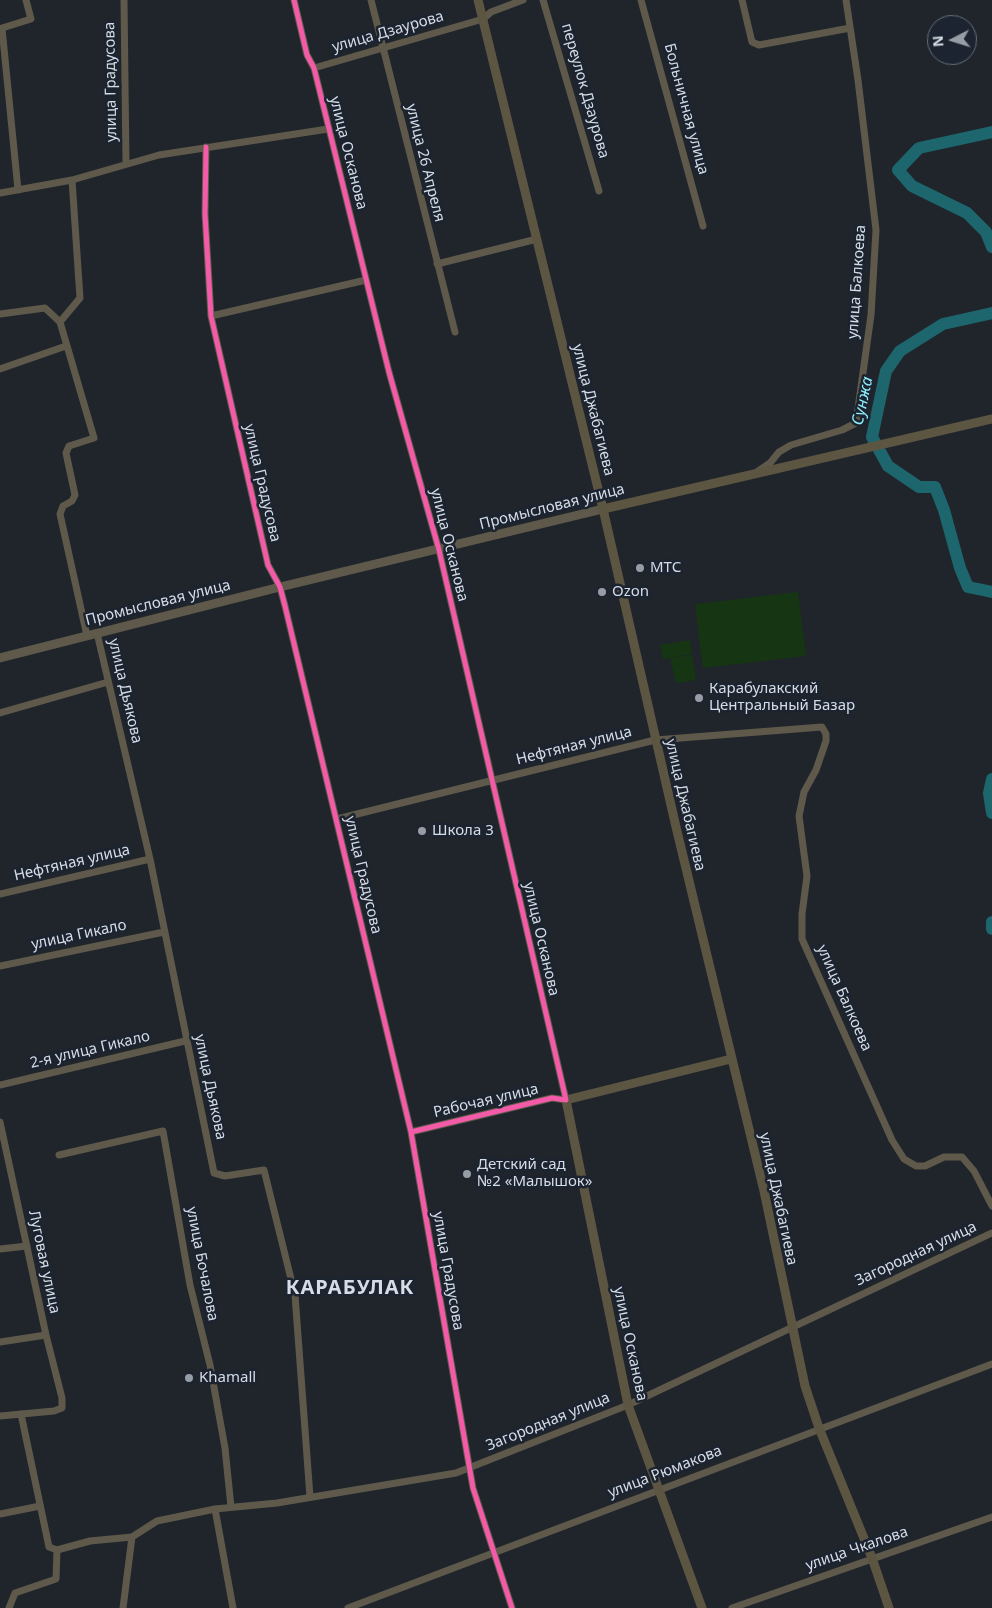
<!DOCTYPE html>
<html>
<head>
<meta charset="utf-8">
<style>
	body { margin:0 }
	#map { position:relative; width:992px; height:1608px; overflow:hidden; background:#20252b; font-family:"Noto Sans",sans-serif }
	canvas { display:block }
	.north { position:absolute; left:927px; top:15px; width:50px; height:50px; box-sizing:border-box; background:#1b2430; border:1px solid #666e79; border-radius:50%; rotate:265deg; font-size:14px; font-weight:700; line-height:20px; text-align:center; color:#d7dde6 }
	.north::after { content:''; display:block; margin:auto; width:18px; height:22px; background:#979da5; clip-path:polygon(50% 0,100% 100%,50% 72%,0 100%) }
</style>
</head>
<body>
<div id="map">
<canvas width="992" height="1608"></canvas>
<div class="north">N</div>
</div>
<script>
const context = document.querySelector('canvas').getContext('2d');
context.lineJoin = 'round';
function fillPath(path, color) {
  context.fillStyle = color;
  context.fill(path, 'evenodd');
}
function toPath(rows) {
  const path = new Path2D();
  for (const r of rows) {
    path.moveTo(r[0], r[1]);
    for (let i = 2; i < r.length; i += 2) path.lineTo(r[i], r[i + 1]);
  }
  return path;
}
function stroke(path, color, width, dash) {
  context.strokeStyle = color;
  context.lineWidth = width;
  context.lineCap = dash ? 'butt' : 'round';
  context.setLineDash(dash || []);
  context.stroke(path);
}
function write(font, color, halo, rows, align = 'center') {
  context.font = font + ' "Noto Sans",sans-serif';
  context.lineWidth = 5;
  context.setLineDash([]);
  context.textBaseline = 'middle';
  context.strokeStyle = halo;
  context.fillStyle = color;
  for (const [text, x, y, turn = 0] of rows) {
    context.save();
    context.translate(x, y);
    context.rotate((+turn || 0) * Math.PI / 180);
    context.textAlign = isNaN(turn) ? turn : align;
    if (halo) context.strokeText(text, 0, 0);
    context.fillText(text, 0, 0);
    context.restore();
  }
}
fillPath(toPath([
	[798,592,806,656,703,668,695,604],
	[690,640,692,654,663,659,660,645],
	[692,655,696,680,676,683,670,658]
]), '#163512');
stroke(toPath([
	[992,132,919,148,898,170,912,186,967,213,986,232,992,247],
	[992,313,943,324,900,351,886,371,872,437,888,466,919,487,935,487,944,510,960,568,968,587,992,592],
	[992,779,989,793,992,813],
	[992,922,992,929]
]), '#1d666d', 12);
stroke(toPath([
	[124,0,126,164],
	[294,0,307,55,314,68,389,372,439,550,566,1100,552,1098,411,1132],
	[371,0,455,332],
	[543,0,599,191],
	[641,0,703,226],
	[742,0,752,42,759,45,850,28],
	[314,68,483,19,491,12,523,0],
	[206,147,205,214,211,316,268,565,280,587,285,606,411,1132,473,1488,512,1608],
	[72,180,80,298,60,322,94,438,69,446,66,453,75,495,72,501,63,506,60,514,87,636],
	[18,190,2,28,31,19,26,0],
	[0,193,72,180,159,155,328,129],
	[437,264,537,239],
	[0,314,45,308,60,322],
	[211,316,366,280],
	[0,369,66,346],
	[757,472,770,463,779,452,791,445,842,430,856,423,871,315,876,230,858,80,846,0],
	[97,633,150,859,214,1173,225,1176,264,1170,295,1295,310,1497],
	[0,713,108,682],
	[337,819,655,740,822,727,826,734,826,741,816,770,804,792,799,816,807,876,802,914,802,939,892,1140,904,1159,916,1166,925,1166,944,1157,962,1157,974,1171,992,1206],
	[0,894,150,859],
	[0,966,164,932],
	[0,1085,185,1041],
	[0,1122,46,1335,62,1398,62,1408,54,1411,0,1416],
	[59,1155,163,1131,190,1285,210,1365,225,1448,231,1507],
	[0,1249,27,1246],
	[0,1342,46,1335],
	[21,1414,49,1547,57,1550],
	[215,1509,233,1608],
	[0,1514,40,1506],
	[57,1550,90,1541,132,1537,157,1521,215,1509,277,1503,456,1473,628,1405,992,1233],
	[9,1608,15,1593,56,1579,57,1550],
	[123,1608,132,1537],
	[348,1608,992,1364],
	[732,1608,992,1517]
]), '#5e594a', 7);
stroke(toPath([
	[0,658,280,587,603,509]
]), '#5e594a', 9);
stroke(toPath([
	[478,0,603,509,676,827,764,1191,805,1386,819,1428,872,1558,889,1608],
	[603,509,992,419],
	[702,1608,628,1405,566,1100,731,1059]
]), '#5c5542', 9);
stroke(toPath([
	[294,0,307,55,314,68,389,372,439,550,566,1100,552,1098,411,1132],
	[206,147,205,214,211,316,268,565,280,587,285,606,411,1132,473,1488,512,1608]
]), '#f35aa7', 5);
for (const [x, y, r, color] of [
	[640,568,5,"#979da5"],
	[602,592,5,"#979da5"],
	[699,698,5,"#979da5"],
	[422,831,5,"#979da5"],
	[467,1174,5,"#979da5"],
	[189,1378,5,"#979da5"]
]) {
  const dot = new Path2D();
  dot.arc(x, y, r, 0, 2 * Math.PI);
  context.fillStyle = color;
  context.fill(dot);
  stroke(dot, '#1b2430', 2);
}
write('15px', '#d7dde6', '#1b2430', [
	["улица Дзаурова",388,32,-16],
	["улица Градусова",111,82,-91],
	["переулок Дзаурова",585,91,74],
	["Больничная улица",686,109,75],
	["улица Осканова",348,153,76],
	["улица 26 Апреля",425,163,76],
	["улица Балкоева",857,282,-86],
	["улица Джабагиева",593,410,76],
	["улица Градусова",262,483,77],
	["Промысловая улица",552,507,-14],
	["улица Осканова",449,545,76],
	["Промысловая улица",158,603,-14],
	["улица Дьякова",125,691,77],
	["Нефтяная улица",574,746,-14],
	["улица Джабагиева",685,805,77],
	["Нефтяная улица",72,863,-13],
	["улица Градусова",363,875,77],
	["улица Гикало",79,935,-12],
	["улица Осканова",541,939,77],
	["улица Балкоева",844,998,66],
	["2-я улица Гикало",90,1050,-13],
	["улица Дьякова",210,1087,78],
	["Рабочая улица",486,1101,-13],
	["улица Джабагиева",778,1199,78],
	["Загородная улица",916,1254,-25],
	["Луговая улица",44,1262,78],
	["улица Бочалова",202,1264,79],
	["улица Градусова",448,1271,80],
	["улица Осканова",630,1344,78],
	["Загородная улица",548,1422,-22],
	["улица Рюмакова",665,1472,-21],
	["улица Чкалова",857,1549,-19]
]);
write('15px', '#d7dde6', '#1b2430', [
	["МТС",650,568],
	["Ozon",612,592],
	["Карабулакский",709,689],
	["Центральный Базар",709,706],
	["Школа 3",432,831],
	["Детский сад",477,1165],
	["№2 «Малышок»",477,1182],
	["Khamall",199,1378]
], 'left');
write('italic 16px', '#8feffa', '#1b2430', [
	["Сунжа",863,401,-78]
]);
context.letterSpacing = '1px';
write('bold 20px', '#d7dde6', '#1b2430', [
	["КАРАБУЛАК",350,1288]
]);
context.letterSpacing = '0px';
</script>
</body>
</html>
